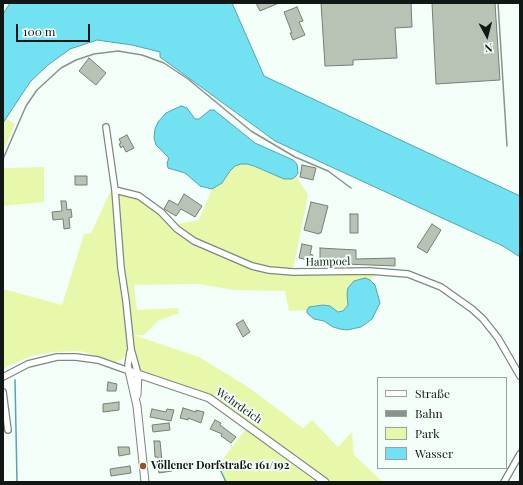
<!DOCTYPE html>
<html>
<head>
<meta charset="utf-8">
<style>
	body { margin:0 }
	#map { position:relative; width:523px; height:485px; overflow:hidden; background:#f4fef9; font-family:"Playfair Display",serif }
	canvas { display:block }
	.frame { position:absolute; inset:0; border:4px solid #111714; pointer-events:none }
	.legend { position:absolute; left:377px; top:377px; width:130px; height:92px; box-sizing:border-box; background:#f4fef9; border:1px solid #99a29d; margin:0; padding:5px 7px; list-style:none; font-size:12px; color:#111714 }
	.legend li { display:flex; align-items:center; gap:8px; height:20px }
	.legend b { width:20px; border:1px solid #99a29d }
	.north { position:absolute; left:467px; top:16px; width:40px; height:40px; -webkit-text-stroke:3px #f4fef9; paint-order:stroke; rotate:173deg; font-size:11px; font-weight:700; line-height:16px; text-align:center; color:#111714 }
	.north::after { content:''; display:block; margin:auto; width:14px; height:18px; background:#111714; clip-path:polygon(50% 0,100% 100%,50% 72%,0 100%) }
	.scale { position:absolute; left:16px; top:24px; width:74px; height:18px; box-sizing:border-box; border:2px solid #111714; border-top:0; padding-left:5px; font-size:12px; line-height:14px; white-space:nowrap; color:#111714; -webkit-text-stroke:3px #f4fef9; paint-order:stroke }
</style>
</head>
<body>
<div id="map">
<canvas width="523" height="485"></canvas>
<div class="frame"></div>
<ul class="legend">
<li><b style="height:5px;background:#fff"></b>Straße</li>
<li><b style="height:5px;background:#8a928e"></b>Bahn</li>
<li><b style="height:11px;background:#e7f8ab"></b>Park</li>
<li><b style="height:11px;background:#72e1f1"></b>Wasser</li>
</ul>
<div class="north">N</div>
<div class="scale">100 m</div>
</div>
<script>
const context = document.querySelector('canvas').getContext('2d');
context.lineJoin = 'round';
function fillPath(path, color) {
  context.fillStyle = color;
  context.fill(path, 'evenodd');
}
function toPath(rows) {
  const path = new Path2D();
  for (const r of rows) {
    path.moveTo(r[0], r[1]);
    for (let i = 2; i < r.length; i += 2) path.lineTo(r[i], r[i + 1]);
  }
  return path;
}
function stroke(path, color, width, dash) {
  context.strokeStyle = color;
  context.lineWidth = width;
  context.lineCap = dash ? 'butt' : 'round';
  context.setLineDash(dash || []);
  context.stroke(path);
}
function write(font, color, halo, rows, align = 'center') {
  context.font = font + ' "Playfair Display",serif';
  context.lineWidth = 4;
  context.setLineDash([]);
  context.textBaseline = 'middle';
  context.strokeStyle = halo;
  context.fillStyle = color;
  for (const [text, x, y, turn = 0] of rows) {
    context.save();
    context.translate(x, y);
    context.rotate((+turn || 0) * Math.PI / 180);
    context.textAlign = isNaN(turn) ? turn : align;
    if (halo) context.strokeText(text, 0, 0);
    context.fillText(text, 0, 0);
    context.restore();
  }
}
fillPath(toPath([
	[6,118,15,124,3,152,3,123],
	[241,164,247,164,254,166,284,179,292,178,296,176,308,195,293,270,252,263,195,238,177,224,199,220,212,189,222,183,230,171,235,165],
	[44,167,44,202,3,206,3,168],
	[112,188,113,192,126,194,138,199,160,214,176,231,252,269,377,274,370,280,365,278,354,281,348,300,348,305,343,311,338,312,330,306,323,305,309,307,307,310,289,311,285,291,234,290,198,284,134,285,137,310,178,308,179,313,158,321,144,335,134,335,199,357,248,387,303,428,312,420,338,447,352,432,354,455,383,482,329,482,210,396,139,371,127,334,128,350,123,359,116,362,80,351,55,352,31,356,8,366,3,370,3,289,62,305,84,234,91,233],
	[245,430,253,432,321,482,225,482,220,463]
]), '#e7f8ab');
const water = toPath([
	[10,3,232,3,264,76,520,196,520,257,503,246,275,141,160,57,160,52,132,45,97,40,70,49,48,65,30,82,3,123,3,14,10,3],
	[181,106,187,108,195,119,199,119,210,110,214,110,255,143,293,160,297,164,298,173,296,176,292,179,284,179,254,166,247,164,241,164,235,166,230,171,222,183,212,189,200,186,185,173,168,168,167,163,169,158,156,145,154,138,155,129,158,122,166,113,181,106],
	[365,278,370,280,375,285,380,303,372,319,361,327,347,330,340,329,333,327,324,321,314,319,307,313,307,310,309,307,323,305,330,306,338,312,343,311,348,305,347,294,348,288,354,281,365,278]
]);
fillPath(water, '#72e1f1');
stroke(water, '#55a4af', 1);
stroke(toPath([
	[15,380,17,482],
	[218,465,226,482]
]), '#55a4af', 1.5);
const building = toPath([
	[256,3,279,3,260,11,256,3],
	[321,3,411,3,412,27,395,28,397,58,353,60,353,65,325,66,321,3],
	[432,3,495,3,500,80,436,84,432,3],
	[297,7,303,21,299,22,305,35,293,40,290,33,292,33,284,12,297,7],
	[89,58,106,73,96,85,79,71,89,58],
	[127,135,134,148,126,152,123,146,121,148,119,144,121,143,119,139,127,135],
	[302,165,316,168,313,180,300,177,302,165],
	[75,176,87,176,87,185,75,185,75,176],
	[184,194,202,206,195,217,181,209,176,216,164,209,169,200,178,205,184,194],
	[61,201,66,201,67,210,71,209,72,217,69,218,70,228,64,229,63,219,53,220,52,212,62,211,61,201],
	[311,202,328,206,321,233,319,233,319,234,304,230,311,202],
	[350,214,358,214,358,233,350,233,350,214],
	[432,224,441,230,427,253,417,247,432,224],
	[302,244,312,246,310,254,313,255,312,261,299,258,302,244],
	[320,248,356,250,356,259,395,258,395,266,320,263,320,248],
	[243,320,250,332,243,337,236,324,243,320],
	[108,382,117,384,116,391,107,391,108,382],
	[119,402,119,410,103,412,103,404,119,402],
	[183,408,196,412,196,410,204,412,201,423,188,418,188,420,180,418,183,408],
	[152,409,166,412,167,409,174,410,171,421,150,417,152,409],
	[215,420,221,423,220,425,236,437,231,443,221,436,222,434,210,429,215,420],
	[169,423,170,430,153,432,152,425,169,423],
	[154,441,160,441,162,461,164,466,170,465,172,471,159,473,158,468,160,468,158,457,155,457,154,441],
	[118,447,129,447,130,454,119,456,118,447],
	[130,466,131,473,111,476,110,469,130,466]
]);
fillPath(building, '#b8c3b6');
stroke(building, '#767f74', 1);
const minor = toPath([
	[106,127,115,190,121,268,126,301,131,349,138,374],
	[115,190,139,196,161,212,177,229,194,241,252,266,269,270,293,272,370,271,408,274,441,287,472,309,483,319,498,338,520,376],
	[129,371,128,365,130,352],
	[3,377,28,364,57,357,76,357,98,360,129,371],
	[3,392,8,430],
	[504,482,520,454]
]);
const tertiary = toPath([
	[137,395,138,374],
	[145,482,137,406,129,371,209,398,325,482]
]);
stroke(minor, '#7a8981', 8);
stroke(tertiary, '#7a8981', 9);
stroke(minor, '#fff', 5.5);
stroke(tertiary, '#fff', 7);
stroke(toPath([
	[498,3,507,146],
	[3,159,26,106,37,90,61,68,76,60,94,54,118,51,142,55,164,63,188,79,251,131,295,157,328,171,351,188]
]), '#8a928e', 1.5);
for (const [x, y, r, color] of [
	[143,466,4,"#985327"]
]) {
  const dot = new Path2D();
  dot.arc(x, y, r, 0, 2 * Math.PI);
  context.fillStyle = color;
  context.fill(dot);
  stroke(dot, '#f4fef9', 1.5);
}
write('11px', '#111714', '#f4fef9', [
	["Hampoel",328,262,-1],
	["Wehrdeich",239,406,35]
]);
write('bold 11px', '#111714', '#f4fef9', [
	["Völlener Dorfstraße 161/192",151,466]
], 'left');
</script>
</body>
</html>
